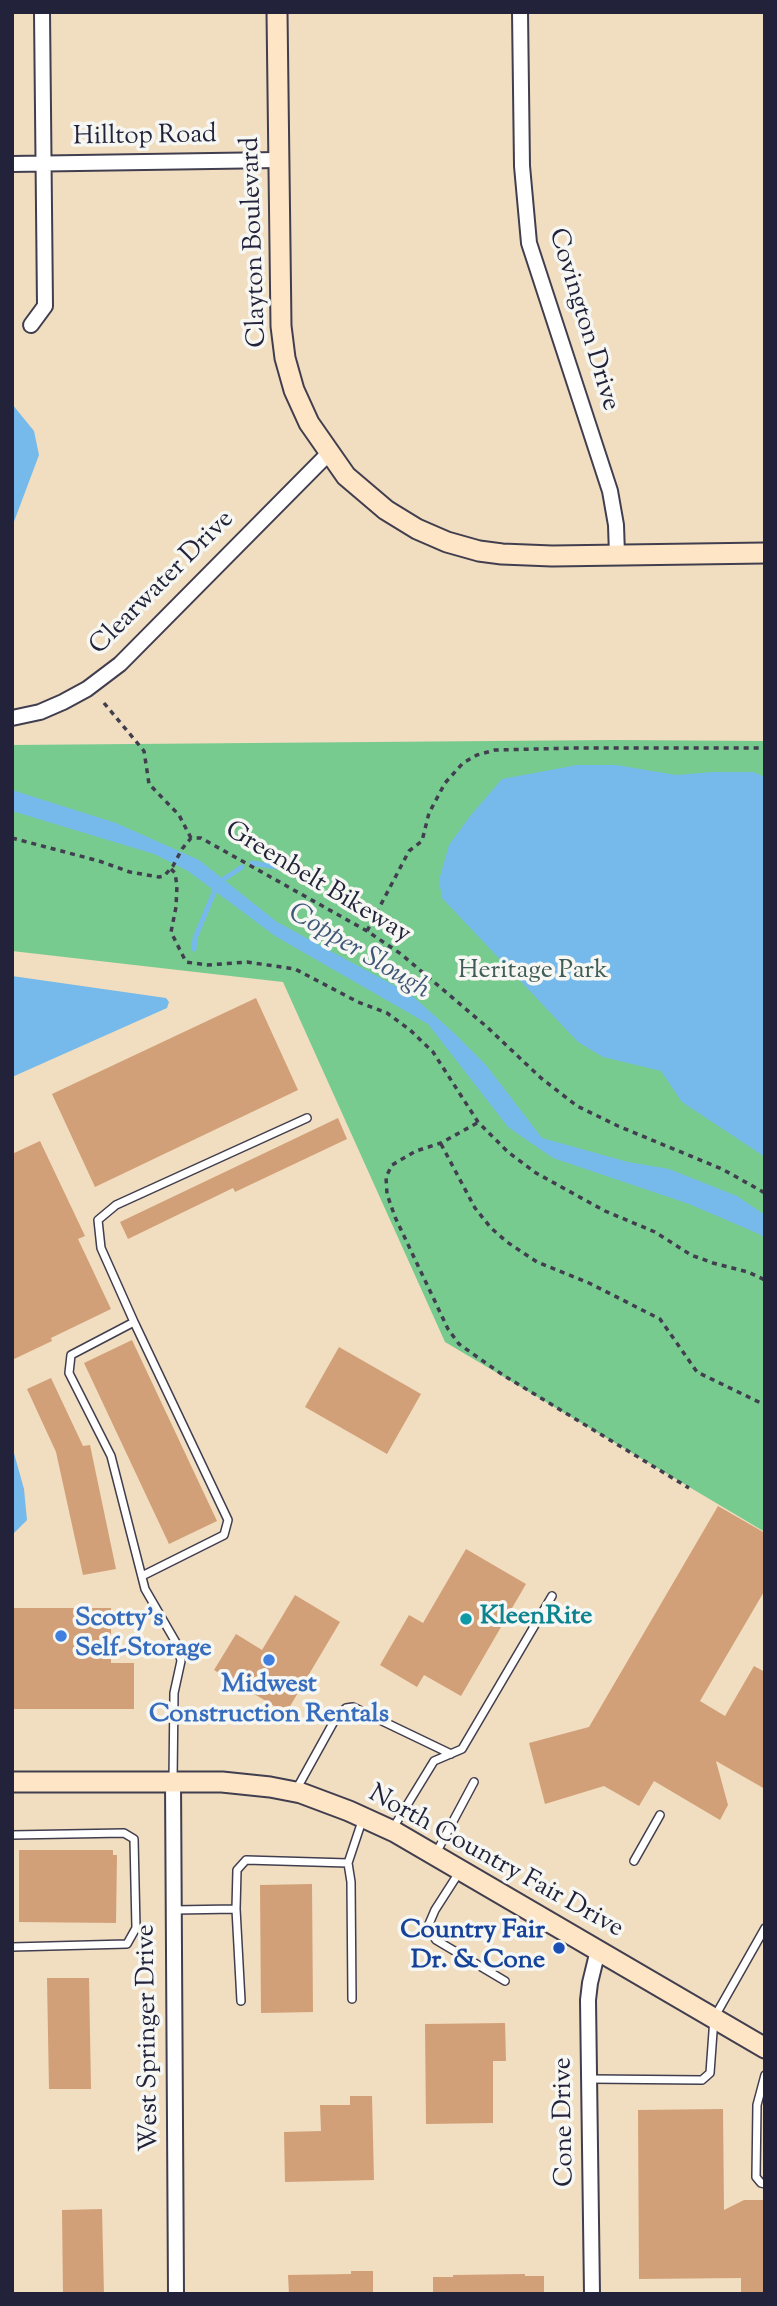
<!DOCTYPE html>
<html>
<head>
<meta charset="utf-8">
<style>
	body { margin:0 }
	#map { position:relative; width:777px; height:2306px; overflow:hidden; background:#f1ddbf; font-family:"Sorts Mill Goudy",serif }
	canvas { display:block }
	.frame { position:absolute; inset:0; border:14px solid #22223b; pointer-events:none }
</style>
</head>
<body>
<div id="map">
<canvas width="777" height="2306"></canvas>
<div class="frame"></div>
</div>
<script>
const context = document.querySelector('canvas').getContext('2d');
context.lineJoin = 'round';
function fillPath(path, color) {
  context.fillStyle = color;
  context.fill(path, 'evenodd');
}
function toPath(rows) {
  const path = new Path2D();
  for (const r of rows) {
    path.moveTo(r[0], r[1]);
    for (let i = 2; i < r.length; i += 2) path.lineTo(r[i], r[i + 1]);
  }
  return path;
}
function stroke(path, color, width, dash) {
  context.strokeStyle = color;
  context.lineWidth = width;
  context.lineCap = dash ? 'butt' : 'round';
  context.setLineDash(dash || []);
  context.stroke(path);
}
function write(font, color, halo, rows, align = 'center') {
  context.font = font + ' "Sorts Mill Goudy",serif';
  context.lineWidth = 7;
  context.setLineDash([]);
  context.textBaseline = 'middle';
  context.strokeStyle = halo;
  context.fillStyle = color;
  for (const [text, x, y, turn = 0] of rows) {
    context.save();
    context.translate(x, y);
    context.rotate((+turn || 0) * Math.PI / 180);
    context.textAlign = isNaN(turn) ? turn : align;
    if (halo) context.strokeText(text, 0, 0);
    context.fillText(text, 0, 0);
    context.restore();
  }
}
fillPath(toPath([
	[614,740,765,741,765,1532,445,1342,283,982,12,951,12,745]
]), '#77cb8e');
fillPath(toPath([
	[12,404,34,431,39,455,12,527],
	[577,765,616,765,676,775,713,772,753,772,765,777,765,1157,682,1102,661,1071,603,1057,578,1042,442,898,439,880,449,845,471,815,502,779],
	[12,790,116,823,199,860,277,922,410,994,453,1032,486,1065,542,1138,628,1162,669,1169,737,1196,765,1215,765,1238,759,1234,689,1204,553,1158,508,1127,428,1024,275,936,188,871,154,854,12,811],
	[12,976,166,998,169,1002,167,1008,12,1077],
	[12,1446,24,1489,27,1520,12,1535]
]), '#75baeb');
stroke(toPath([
	[252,863,314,873],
	[194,949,195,938,218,883,242,867]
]), '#75baeb', 5);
fillPath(toPath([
	[256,998,298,1090,95,1187,52,1094],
	[338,1118,347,1139,235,1192,233,1188,128,1239,120,1222],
	[40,1141,85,1236,78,1239,111,1309,51,1338,52,1341,12,1360,12,1154],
	[132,1340,217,1521,169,1544,84,1363],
	[339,1347,421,1394,387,1454,305,1407],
	[51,1378,83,1446,90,1445,116,1569,83,1575,56,1452,27,1389],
	[718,1506,765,1533,765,1590,700,1701,725,1716,754,1666,765,1672,765,1789,716,1761,728,1805,720,1820,654,1781,639,1806,604,1786,545,1804,529,1743,589,1727],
	[466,1549,526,1584,461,1696,424,1675,417,1687,380,1665,409,1615,423,1623],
	[295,1595,340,1622,286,1713,214,1670,236,1634,262,1650],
	[12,1608,111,1608,111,1663,134,1663,134,1709,12,1709],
	[19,1850,113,1850,113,1855,117,1855,116,1923,19,1922],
	[312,1884,313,2012,261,2013,260,1885],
	[47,1978,89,1978,91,2089,49,2089],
	[505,2023,506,2061,493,2061,493,2123,426,2124,425,2024],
	[350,2096,372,2096,374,2180,285,2182,284,2132,321,2131,320,2105,350,2105],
	[723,2109,724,2210,744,2200,765,2200,765,2294,741,2294,741,2278,639,2279,638,2110],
	[102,2209,104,2294,63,2294,62,2210],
	[351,2271,373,2271,373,2294,289,2294,288,2275,351,2274],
	[525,2274,525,2276,544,2276,544,2294,433,2294,433,2277,453,2277,453,2275]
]), '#d2a078');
const lane = toPath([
	[134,1322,228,1520,224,1535,142,1576],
	[173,1781,174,1693,181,1661,178,1646,145,1589,111,1456,69,1373,71,1355,134,1322,101,1248,98,1220,116,1205,307,1118],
	[296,1790,337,1716,346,1708,353,1707,451,1754],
	[393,1828,434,1761,462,1749,552,1596],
	[12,1835,124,1833,134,1839,136,1928,127,1944,12,1947],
	[435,1855,474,1782],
	[634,1861,660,1815],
	[348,1863,351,1882,352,1999],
	[460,1871,435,1910,429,1924,430,1931,436,1940,505,1981],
	[236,1909,241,2001],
	[174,1910,236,1909,237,1870,246,1860,348,1863,362,1821],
	[765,2075,757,2105,756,2177,761,2183,765,2184],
	[590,2079,702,2080,710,2073,714,2018,765,1928]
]);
const street = toPath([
	[520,12,522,166,529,243,610,491,616,525,617,555],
	[12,164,278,160],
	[31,325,45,306,42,12],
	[12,718,40,712,63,702,87,689,120,664,328,454],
	[173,1781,176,2294],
	[592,2294,588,2000,590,1983,598,1950]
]);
const secondary = toPath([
	[277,12,281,326,285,358,294,390,309,423,346,476,386,510,417,529,447,542,479,551,502,554,552,556,765,553],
	[12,1782,222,1782,270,1787,301,1793,349,1811,395,1832,765,2048]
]);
stroke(lane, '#413e4f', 10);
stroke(street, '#413e4f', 18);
stroke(secondary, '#413e4f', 23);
stroke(toPath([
	[104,703,144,751,149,784,179,815,191,838],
	[12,838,99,861,130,872,159,877,164,876,173,866,182,849,191,838,201,838,367,931,401,954,487,1027,541,1078,577,1106,618,1126,722,1169,765,1193],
	[171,869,175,873,177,886,176,907,171,932,186,962,207,965,247,962,295,969,358,1002,387,1013,410,1030,433,1052,478,1122,508,1152,536,1173,605,1211,655,1232,691,1255,713,1263,748,1272,765,1280],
	[367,931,409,851,422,841,429,813,445,783,463,763,477,755,495,750,574,748,765,748],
	[477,1123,441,1143,416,1151,392,1165,386,1177,387,1194,395,1217,448,1329,459,1344,503,1375,689,1488],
	[441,1144,475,1208,491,1228,507,1242,537,1262,589,1283,660,1319,697,1372,765,1405]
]), '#413e4f', 3.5, [5, 5]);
stroke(lane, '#fff', 7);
stroke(street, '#fff', 14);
stroke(secondary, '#fee5c5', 19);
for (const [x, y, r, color] of [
	[466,1619,7,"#0f9aa8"],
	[61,1636,7,"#3f7fe0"],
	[269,1660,7,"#3f7fe0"],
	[559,1948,7,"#1a4fb4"]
]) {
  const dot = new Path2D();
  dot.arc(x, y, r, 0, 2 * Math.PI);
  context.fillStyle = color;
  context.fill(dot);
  stroke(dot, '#f6f6f2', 2.5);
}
write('26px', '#22223b', '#f6f6f2', [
	["Hilltop Road",145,138,-1],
	["Clayton Boulevard",256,242,-92],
	["Covington Drive",582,320,73],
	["Clearwater Drive",163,584,-45],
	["Greenbelt Bikeway",317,884,31],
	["North Country Fair Drive",495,1863,29],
	["West Springer Drive",150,2038,-91],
	["Cone Drive",566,2122,-91]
]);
write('26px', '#405d58', '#f6f6f2', [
	["Heritage Park",533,973]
]);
write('bold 26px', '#0d838f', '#f6f6f2', [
	["KleenRite",480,1619]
], 'left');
write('bold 26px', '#366cbe', '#f6f6f2', [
	["Scotty's",75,1621],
	["Self-Storage",75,1651],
	["Midwest",269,1687,"center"],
	["Construction Rentals",269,1717,"center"]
], 'left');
write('bold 26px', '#164399', '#f6f6f2', [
	["Country Fair",545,1933],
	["Dr. & Cone",545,1963]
], 'right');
write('italic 28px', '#3f5779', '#f6f6f2', [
	["Copper Slough",358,953,31]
]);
</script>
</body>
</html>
